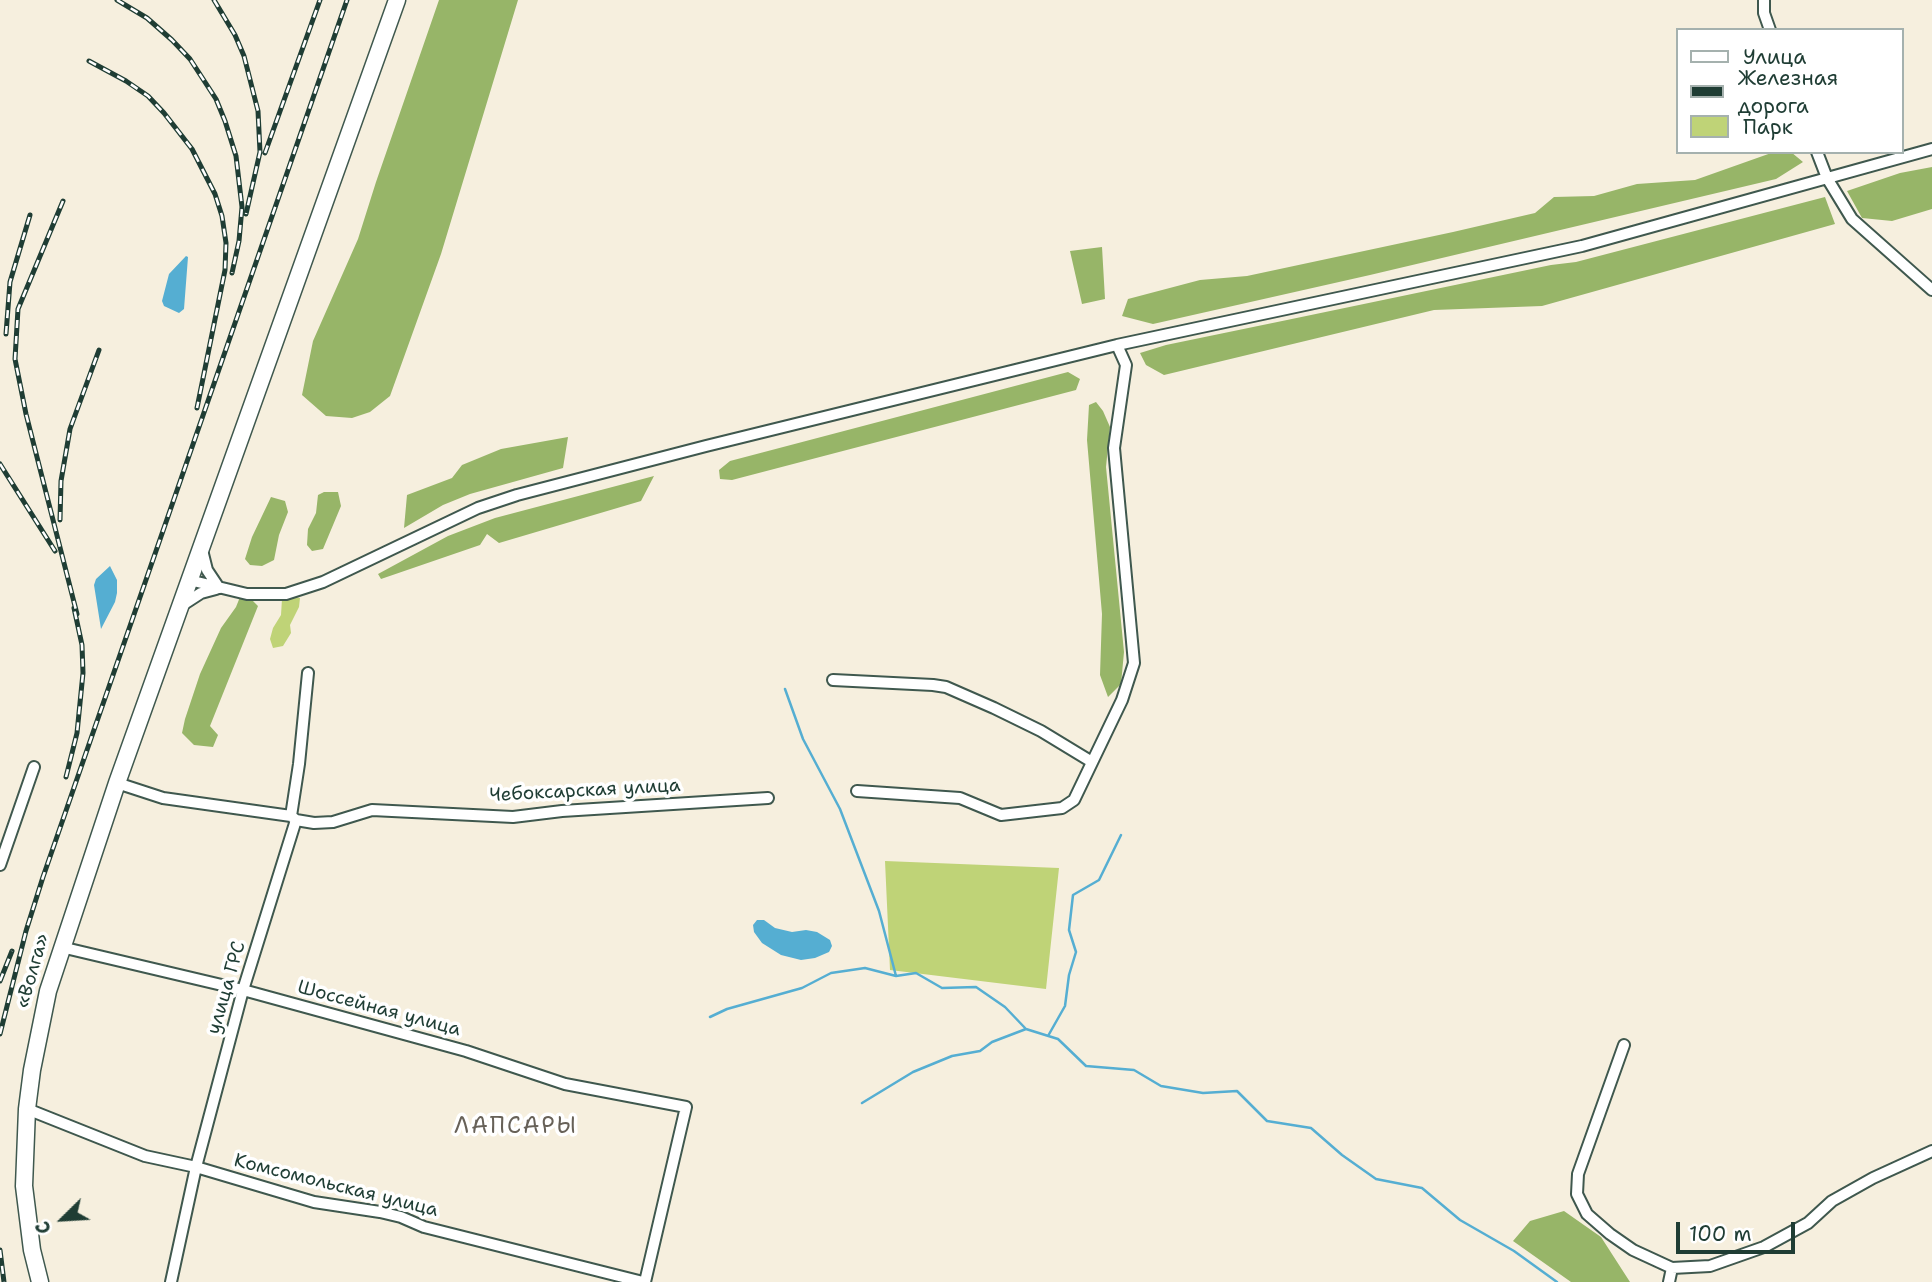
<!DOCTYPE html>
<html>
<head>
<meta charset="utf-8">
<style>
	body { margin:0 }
	#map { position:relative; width:1932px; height:1282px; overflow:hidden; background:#f6efde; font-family:"Shantell Sans",sans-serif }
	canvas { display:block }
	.legend { position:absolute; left:1676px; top:28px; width:228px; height:126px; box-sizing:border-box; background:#fff; border:2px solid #a5b1ae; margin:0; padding:9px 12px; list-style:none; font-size:21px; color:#1f3d34 }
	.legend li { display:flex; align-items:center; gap:14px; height:35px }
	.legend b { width:35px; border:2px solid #a5b1ae }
	.north { position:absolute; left:28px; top:1184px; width:70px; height:70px; -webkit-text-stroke:5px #fff; paint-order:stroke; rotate:246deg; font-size:19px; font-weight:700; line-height:28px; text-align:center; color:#1f3d34 }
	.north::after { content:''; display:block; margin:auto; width:24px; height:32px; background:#1f3d34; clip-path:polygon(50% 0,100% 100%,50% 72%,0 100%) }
	.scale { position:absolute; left:1676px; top:1222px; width:119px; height:32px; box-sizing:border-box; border:4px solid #1f3d34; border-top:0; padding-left:9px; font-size:21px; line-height:24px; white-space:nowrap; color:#1f3d34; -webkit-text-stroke:5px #fff; paint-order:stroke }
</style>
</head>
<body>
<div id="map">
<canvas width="1932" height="1282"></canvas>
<ul class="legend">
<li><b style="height:9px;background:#fff"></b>Улица</li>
<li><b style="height:9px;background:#1f3d34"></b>Железная дорога</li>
<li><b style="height:19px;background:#bfd377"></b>Парк</li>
</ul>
<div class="north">С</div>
<div class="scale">100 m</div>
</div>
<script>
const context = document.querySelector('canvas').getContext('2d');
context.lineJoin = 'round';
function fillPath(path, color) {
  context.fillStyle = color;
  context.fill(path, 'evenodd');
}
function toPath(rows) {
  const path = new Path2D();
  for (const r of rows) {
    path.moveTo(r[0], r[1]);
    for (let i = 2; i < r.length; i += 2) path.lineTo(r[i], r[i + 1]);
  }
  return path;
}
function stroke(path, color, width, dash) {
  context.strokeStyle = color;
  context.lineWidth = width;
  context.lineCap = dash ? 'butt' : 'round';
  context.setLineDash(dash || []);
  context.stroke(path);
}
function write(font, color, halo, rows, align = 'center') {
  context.font = font + ' "Shantell Sans",sans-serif';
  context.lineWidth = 7;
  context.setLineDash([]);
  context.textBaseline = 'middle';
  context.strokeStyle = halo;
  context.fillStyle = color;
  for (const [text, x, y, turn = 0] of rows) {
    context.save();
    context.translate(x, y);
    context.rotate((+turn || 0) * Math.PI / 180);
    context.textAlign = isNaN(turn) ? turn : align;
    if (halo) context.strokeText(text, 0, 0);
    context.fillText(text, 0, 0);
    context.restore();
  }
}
fillPath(toPath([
	[291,596,300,598,299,607,290,625,291,633,283,646,273,648,270,639,273,628,281,615,282,599],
	[885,861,1059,868,1046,989,890,970]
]), '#bfd377');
fillPath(toPath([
	[439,0,518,0,441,254,390,396,370,412,352,418,326,416,302,395,313,341,358,239,376,182],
	[1774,152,1791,152,1803,162,1776,179,1370,275,1153,324,1122,316,1128,299,1200,280,1247,276,1453,232,1535,213,1554,197,1594,196,1637,184,1695,180],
	[1932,167,1932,209,1892,221,1862,218,1847,191,1900,173],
	[1825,197,1835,224,1542,306,1434,310,1164,375,1146,365,1140,353,1166,345,1287,320,1551,265,1576,262],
	[1102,247,1105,299,1082,304,1070,251],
	[1068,372,1080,379,1076,390,732,480,720,479,719,470,730,461],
	[1096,402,1103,411,1110,427,1106,467,1124,652,1121,684,1108,697,1100,675,1102,614,1087,440,1089,405],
	[568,437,563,468,470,494,443,505,404,528,407,495,452,478,462,465,501,449],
	[654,476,641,501,499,543,487,534,480,545,381,579,378,574,448,536,495,518],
	[324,492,338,492,341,506,323,549,312,551,307,545,308,529,316,513,318,495],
	[271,497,285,501,288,512,279,535,274,560,262,566,250,565,245,559,252,537],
	[240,597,251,599,258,606,210,726,218,735,213,747,194,745,182,733,185,719,200,674,221,628,236,607],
	[1564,1211,1601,1237,1630,1282,1571,1282,1513,1241,1530,1221]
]), '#97b568');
fillPath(toPath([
	[186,256,188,257,184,309,179,313,164,306,162,301,169,274],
	[110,566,117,580,117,593,115,602,101,629,94,585,96,579],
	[757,920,764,920,775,928,792,932,806,930,817,932,830,940,832,946,829,952,815,958,801,960,781,955,762,943,754,932,753,925]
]), '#55aed2');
stroke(toPath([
	[785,689,803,739,840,809,879,911,896,976,916,973,942,988,976,987,1005,1007,1026,1029,1058,1039,1086,1066,1134,1070,1161,1086,1203,1093,1237,1091,1267,1121,1311,1128,1342,1155,1376,1179,1422,1188,1460,1220,1514,1251,1557,1282],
	[710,1017,727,1009,802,988,831,973,865,968,896,976],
	[1048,1036,1065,1006,1069,975,1076,952,1069,930,1073,895,1099,880,1121,835],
	[862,1103,913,1072,952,1056,980,1051,992,1042,1026,1029]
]), '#55aed2', 2.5);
const minor = toPath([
	[1764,0,1764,13,1770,30],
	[1817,152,1827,178,1852,219,1932,290],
	[202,550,207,570,219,588],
	[189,580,247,594,286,594,323,582,478,508,517,495,706,446,1117,345,1582,246,1932,149],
	[181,606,201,593,216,589],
	[833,680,933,685,946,687,994,708,1041,731,1092,762],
	[117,783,163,798,291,816,296,820,314,823,333,822,372,810,513,817,562,811,768,798],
	[857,791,960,798,1001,815,1062,808,1074,800,1122,700,1134,663,1114,448,1126,365,1117,345],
	[291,816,299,764,308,673],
	[0,865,34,767],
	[61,947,243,990,466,1051,565,1084,686,1107,645,1282],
	[1624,1045,1578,1174,1577,1194,1587,1214,1610,1234,1633,1250,1672,1268,1710,1266,1764,1247,1808,1223,1832,1201,1873,1178,1932,1151],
	[27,1109,145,1156,196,1167,314,1202,380,1212,401,1217,424,1227,643,1282],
	[171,1282,196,1167,243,990,296,820],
	[1669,1282,1672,1268]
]);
const highway = toPath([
	[40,1282,32,1250,24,1186,27,1109,32,1070,48,991,117,783,397,0]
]);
stroke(minor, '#3f584e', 14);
stroke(highway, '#3f584e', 19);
stroke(minor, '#fff', 10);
stroke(highway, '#fff', 16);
const rail = toPath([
	[117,0,147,18,172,40,190,59,216,99,225,121,236,156,242,207,239,241,232,273],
	[214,0,235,35,244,56,258,111,260,152,246,214],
	[89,61,126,81,148,96,164,113,192,149,215,194,222,216,226,243,225,270,197,408],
	[265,153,320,0],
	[63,201,18,309,15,359,26,414,77,614],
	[6,334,10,282,30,215],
	[0,464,55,551],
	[60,520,61,481,70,429,99,350],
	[66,777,77,733,83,673,82,645,74,608],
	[0,981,12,951],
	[0,1034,26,931,43,877,347,0],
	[0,1250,4,1282]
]);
stroke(rail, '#1f3d34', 5);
stroke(rail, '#fff', 2.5, [8]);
write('19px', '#1f3d34', '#fff', [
	["Чебоксарская улица",585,791,-3],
	["«Волга»",33,971,-74],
	["улица ГРС",227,988,-74],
	["Шоссейная улица",379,1009,15],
	["Комсомольская улица",336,1186,14]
]);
context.letterSpacing = '2px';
write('23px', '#676158', '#fff', [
	["ЛАПСАРЫ",516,1127]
]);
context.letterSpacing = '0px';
</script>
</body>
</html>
